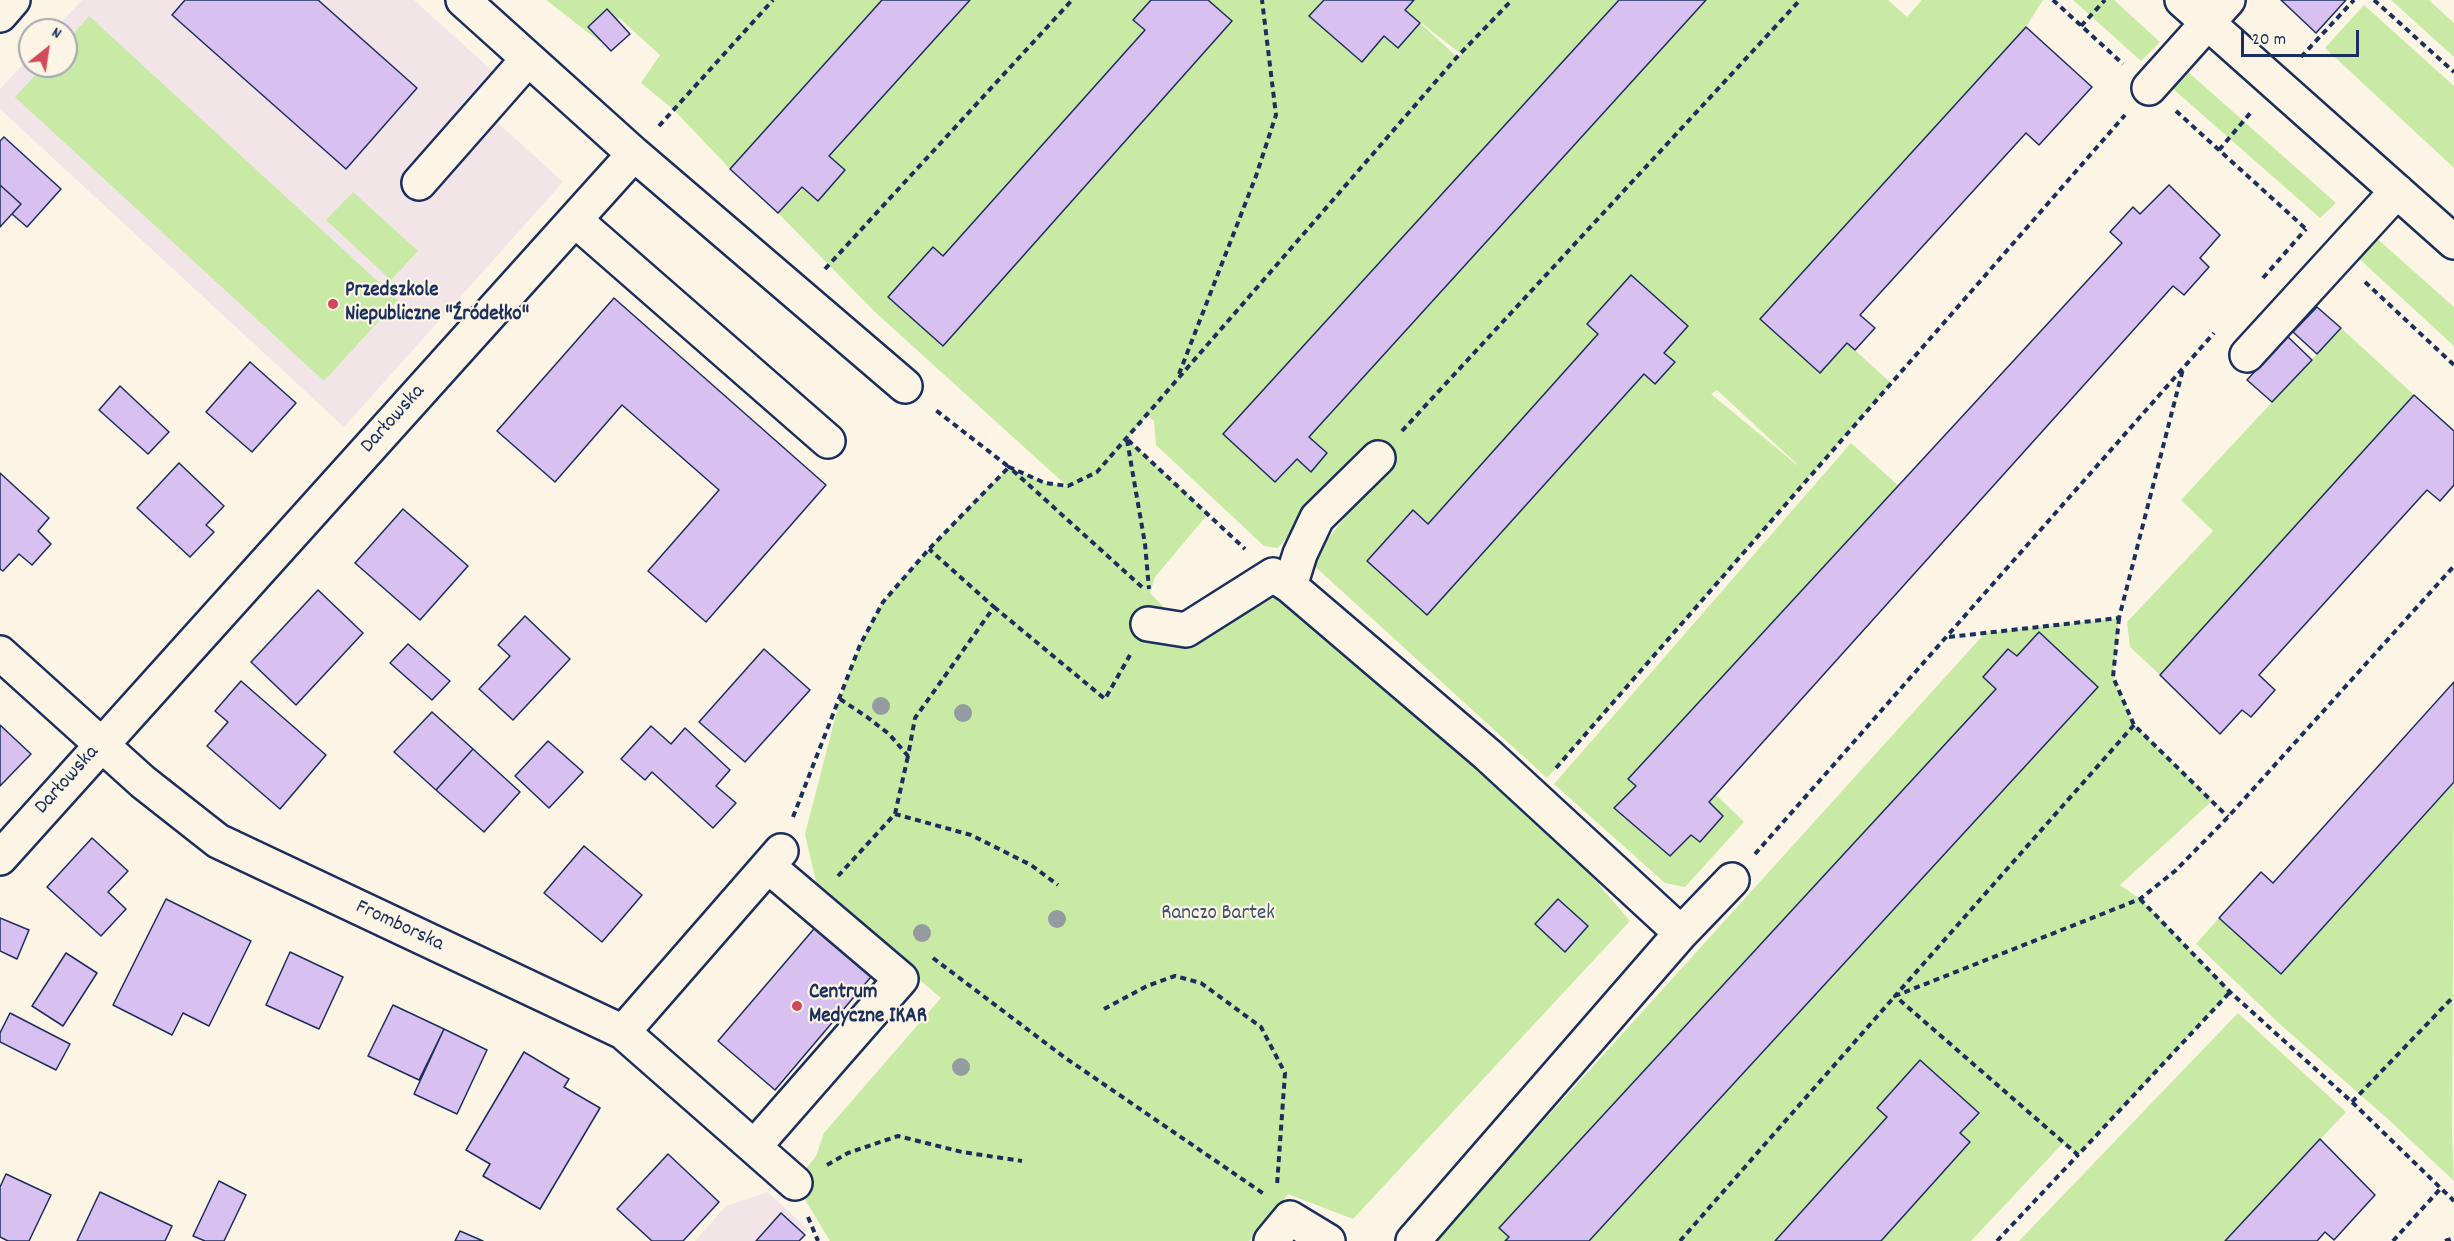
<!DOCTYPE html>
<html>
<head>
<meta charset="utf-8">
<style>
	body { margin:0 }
	#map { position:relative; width:2454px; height:1241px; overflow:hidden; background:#fcf5e5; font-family:Dekko,sans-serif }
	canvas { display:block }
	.north { position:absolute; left:18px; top:18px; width:60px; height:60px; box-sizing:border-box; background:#fcf5e5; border:2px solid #a2a6af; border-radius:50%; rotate:30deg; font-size:16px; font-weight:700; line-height:24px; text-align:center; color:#1b2f5e }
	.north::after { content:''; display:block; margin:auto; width:21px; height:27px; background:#d1495b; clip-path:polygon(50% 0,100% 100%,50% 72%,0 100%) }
	.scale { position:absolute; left:2241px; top:30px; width:118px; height:27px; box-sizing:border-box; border:3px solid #1b2f5e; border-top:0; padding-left:8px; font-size:18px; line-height:21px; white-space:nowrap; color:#1b2f5e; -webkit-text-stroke:4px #fcf5e5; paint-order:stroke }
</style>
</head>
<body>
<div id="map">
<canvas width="2454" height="1241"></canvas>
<div class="north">N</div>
<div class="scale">20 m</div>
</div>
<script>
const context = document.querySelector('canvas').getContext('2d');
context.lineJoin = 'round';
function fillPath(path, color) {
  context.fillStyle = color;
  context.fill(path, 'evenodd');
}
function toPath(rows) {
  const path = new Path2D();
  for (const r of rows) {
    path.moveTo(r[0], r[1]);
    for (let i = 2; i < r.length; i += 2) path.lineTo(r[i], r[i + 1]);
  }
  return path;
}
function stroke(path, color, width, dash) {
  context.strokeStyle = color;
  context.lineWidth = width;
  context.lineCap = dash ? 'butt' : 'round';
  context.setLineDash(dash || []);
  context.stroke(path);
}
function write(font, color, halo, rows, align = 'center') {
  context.font = font + ' Dekko,sans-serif';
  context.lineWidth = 4.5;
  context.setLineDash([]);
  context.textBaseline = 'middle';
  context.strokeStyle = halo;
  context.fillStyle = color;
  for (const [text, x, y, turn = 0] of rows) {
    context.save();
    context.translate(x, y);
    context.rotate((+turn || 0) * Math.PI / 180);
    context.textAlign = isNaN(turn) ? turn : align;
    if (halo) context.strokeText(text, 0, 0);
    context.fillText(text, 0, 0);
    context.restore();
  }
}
fillPath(toPath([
	[82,0,414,0,519,95,498,123,563,182,344,427,0,109,0,89,30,57,30,66,66,66,66,30,54,30],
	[768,1192,807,1229,798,1241,695,1241,726,1206]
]), '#f1e5e8');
fillPath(toPath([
	[546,0,882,0,730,169,674,110,641,83,660,55,619,18,599,41],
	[970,0,1151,0,1145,30,943,256,932,247,888,297,943,345,1231,21,1208,0,1324,0,1310,17,1362,62,1384,36,1398,48,1420,23,1457,57,1461,54,1405,10,1414,0,1619,0,1223,434,1276,482,1297,459,1310,471,1327,453,1309,437,1706,0,1888,0,1907,17,1922,0,2043,0,2026,27,1760,318,1819,373,1847,343,1891,383,1547,778,1310,562,1377,476,1356,456,1278,548,1264,546,1156,445,1154,421,1147,415,1127,439,1208,514,1155,577,1150,593,1186,630,1273,575,1488,755,1630,921,1353,1219,1288,1194,1249,1241,830,1241,795,1183,816,1156,824,1133,941,998,819,895,805,834,840,699,860,645,883,602,929,549,1009,467,1045,483,1067,486,875,312,778,213,803,189,818,201,845,170,829,156],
	[1630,275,1687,326,1664,353,1675,362,1644,374,1427,615,1367,561,1412,510,1428,524,1598,334,1587,324],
	[1717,390,1797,464,1797,465,1711,394],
	[2073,0,2114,0,2160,42,2141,61],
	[2391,0,2429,0,2454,23,2454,57],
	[2364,5,2454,86,2454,168,2325,48],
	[89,16,398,300,324,381,15,97,44,66,66,66,66,42],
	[2187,71,2336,203,2320,218,2172,88],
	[353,192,418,251,391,280,326,220],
	[2373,235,2454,307,2454,346,2355,255],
	[2341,328,2414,395,2160,675,2130,647,2127,622,2213,531,2181,500],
	[1851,443,1899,486,1629,779,1636,786,1615,807,1670,856,1691,835,1700,842,1723,816,1709,802,1716,795,1744,822,1685,887,1665,883,1554,784],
	[2119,618,2113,677,2134,725,2212,801,2120,885,2140,899,2230,992,2078,1155,2063,1143,1971,1241,1881,1241,1960,1133,1978,1113,1920,1060,1877,1108,1887,1117,1775,1241,1589,1241,2097,687,2039,632,2017,656,2008,649,1983,677,1996,689,1500,1228,1509,1237,1505,1241,1435,1241,1985,633],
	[2454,782,2452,1134,2454,1181,2389,1120,2282,1026,2196,944,2219,918,2281,974],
	[2238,1013,2346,1112,2225,1241,2019,1241]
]), '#c8eaa4');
const building = toPath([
	[185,0,318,0,417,88,346,169,172,15,185,0],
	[882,0,970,0,829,156,845,170,818,201,802,187,778,213,730,169,882,0],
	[1151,0,1208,0,1232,21,943,346,888,297,933,247,943,256,1145,30,1133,20,1151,0],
	[1324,0,1414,0,1405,10,1420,23,1398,48,1384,36,1362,62,1309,16,1324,0],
	[1619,0,1706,0,1309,437,1327,453,1311,472,1297,459,1275,482,1223,434,1619,0],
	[2281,0,2346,0,2316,33,2281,0],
	[607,9,630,34,611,51,588,27,607,9],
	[2026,27,2092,87,2039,145,2026,133,1860,315,1875,328,1855,350,1847,343,1820,373,1760,319,2026,27],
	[4,137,61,189,27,227,12,214,21,204,0,185,0,141,4,137],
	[0,185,21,204,0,227,0,185],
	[2169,185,2220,235,2200,258,2209,267,2184,295,2173,286,1709,802,1723,816,1700,842,1691,835,1670,856,1614,808,1636,786,1628,779,2122,243,2110,232,2133,207,2140,214,2169,185],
	[1631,275,1688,326,1664,353,1675,362,1655,384,1644,374,1427,615,1367,561,1413,510,1428,524,1598,334,1587,324,1631,275],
	[614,298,826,485,706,622,648,571,719,490,622,405,555,482,497,431,614,298],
	[2317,307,2341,328,2317,354,2293,332,2317,307],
	[2287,336,2312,360,2272,402,2247,380,2287,336],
	[250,362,296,403,252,452,206,412,250,362],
	[120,386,169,432,148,454,99,410,120,386],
	[2414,395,2454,431,2454,485,2440,501,2427,490,2259,675,2275,690,2251,717,2242,710,2220,734,2160,675,2414,395],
	[179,463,224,506,206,525,214,532,190,557,137,508,179,463],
	[0,473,49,518,38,531,51,544,32,565,19,554,3,571,0,569,0,473],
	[403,509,468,566,420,620,355,563,403,509],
	[318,590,363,633,296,705,251,662,318,590],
	[525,616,570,659,513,720,479,689,510,656,498,645,525,616],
	[2039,632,2098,687,1589,1241,1505,1241,1509,1237,1499,1228,1996,689,1983,677,2008,649,2017,656,2039,632],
	[408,644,450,681,432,700,390,663,408,644],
	[764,649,810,690,745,762,699,722,764,649],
	[241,681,326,755,280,809,207,746,228,722,215,711,241,681],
	[2454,682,2454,782,2281,974,2219,918,2261,872,2273,883,2454,682],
	[432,712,473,749,436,790,394,752,432,712],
	[0,725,31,754,0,786,0,725],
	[651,726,671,744,685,728,730,770,716,786,736,803,713,828,652,772,645,780,621,759,651,726],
	[548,741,583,772,549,808,515,776,548,741],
	[473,749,520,792,484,832,436,790,473,749],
	[92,838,128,871,108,892,126,909,101,936,47,887,92,838],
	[584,846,642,895,602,942,544,893,584,846],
	[166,899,251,941,209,1026,183,1013,172,1035,113,1005,166,899],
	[1558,899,1588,926,1565,952,1535,924,1558,899],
	[0,918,29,930,17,959,0,951,0,918],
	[819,923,876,971,775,1090,718,1041,819,923],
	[290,952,343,977,319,1029,266,1005,290,952],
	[66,953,97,973,63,1026,32,1006,66,953],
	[393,1005,444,1029,419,1080,368,1056,393,1005],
	[10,1013,70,1044,56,1070,0,1042,0,1033,10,1013],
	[444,1029,487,1050,457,1114,414,1094,444,1029],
	[524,1052,569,1079,564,1087,600,1108,540,1209,483,1176,490,1164,466,1150,524,1052],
	[1920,1060,1979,1113,1960,1133,1970,1142,1881,1241,1775,1241,1887,1117,1877,1108,1920,1060],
	[2320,1139,2375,1195,2334,1240,2325,1232,2317,1241,2225,1241,2320,1139],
	[668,1154,719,1202,683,1241,652,1241,617,1209,668,1154],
	[6,1174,51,1195,29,1241,8,1241,0,1237,0,1187,6,1174],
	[219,1181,246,1195,224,1241,205,1241,193,1236,219,1181],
	[100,1192,172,1226,165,1241,77,1241,100,1192],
	[781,1213,805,1235,799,1241,756,1241,781,1213],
	[460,1231,483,1241,455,1241,460,1231]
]);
fillPath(building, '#d8c0f0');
stroke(building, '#1b2f5e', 1.5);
const minor = toPath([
	[2182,0,2454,242],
	[0,15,13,0],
	[2149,88,2228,0],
	[634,154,905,386],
	[419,183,528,59],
	[575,220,828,441],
	[2247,355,2397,191],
	[1290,586,1300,554,1317,518,1378,458],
	[1148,624,1186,630,1273,575,1290,586,1488,755,1681,933],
	[0,653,143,782,218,841,623,1032,781,851],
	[0,858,634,154,463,0],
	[623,1032,795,1183],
	[754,1147,901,979,768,866],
	[1271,1241,1290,1218,1328,1241],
	[1413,1241,1681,933,1732,880]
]);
stroke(minor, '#1b2f5e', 38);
stroke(toPath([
	[2053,0,2123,64],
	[2374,0,2454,72],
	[2081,26,2105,0],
	[2301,57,2354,0],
	[2176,111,2306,229],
	[659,126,773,0],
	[2219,150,2252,111],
	[825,269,1072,0],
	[2263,278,2306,229],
	[2365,282,2454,365],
	[1179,374,1256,176,1276,115,1262,0],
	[1402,431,1800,0],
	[1127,440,1145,544,1149,589],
	[1128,440,1245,549],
	[1142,587,1009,467,1045,483,1068,486,1097,472,1457,57,1512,0],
	[994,607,1105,699,1130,655],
	[2119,618,2113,677,2134,725,2228,817],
	[1949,637,2119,618,2183,369],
	[840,699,867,717,889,734,908,756,915,718,994,607,929,549],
	[2134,725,1895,996,2078,1155,2230,992],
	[1556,768,2125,115],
	[895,814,908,756],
	[793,817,860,645,883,602,929,549,1009,467,933,408],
	[1755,854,2214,333],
	[838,876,895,814,971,835,1031,865,1058,885],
	[2140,899,2230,992,2352,1102,2454,1201],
	[933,958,1064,1057,1264,1194],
	[1104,1009,1147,986,1175,976,1201,983,1261,1027,1285,1073,1277,1185],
	[2352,1102,2454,996],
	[827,1165,848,1153,898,1136,962,1152,1022,1161],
	[808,1217,818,1241],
	[1680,1241,1895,996,2140,899,2175,871,2228,817,2454,566],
	[1997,1241,2078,1155],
	[2393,1241,2441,1188],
	[2445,1241,2454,1238]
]), '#1b2f5e', 4, [6, 4.5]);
stroke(minor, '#fcf5e5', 33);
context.fillStyle = '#949ca2';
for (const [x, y] of [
	[881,706],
	[963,713],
	[1057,919],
	[922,933],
	[961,1067]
]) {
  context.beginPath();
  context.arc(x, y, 9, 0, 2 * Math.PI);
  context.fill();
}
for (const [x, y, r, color] of [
	[333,304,6,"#d1495b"],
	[797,1006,6,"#d1495b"]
]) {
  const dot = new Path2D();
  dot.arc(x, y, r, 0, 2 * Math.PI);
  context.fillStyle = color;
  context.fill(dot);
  stroke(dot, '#fcf5e5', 2);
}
write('bold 21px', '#1b2f5e', '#fcf5e5', [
	["Przedszkole",345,292],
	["Niepubliczne \"Źródełko\"",345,316],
	["Centrum",809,994],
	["Medyczne IKAR",809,1018]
], 'left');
write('21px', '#1b2f5e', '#fcf5e5', [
	["Darłowska",394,420,-48],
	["Darłowska",68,781,-48],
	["Fromborska",399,927,25]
]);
write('21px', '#3e546c', '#fcf5e5', [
	["Ranczo Bartek",1218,915]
]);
</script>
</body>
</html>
